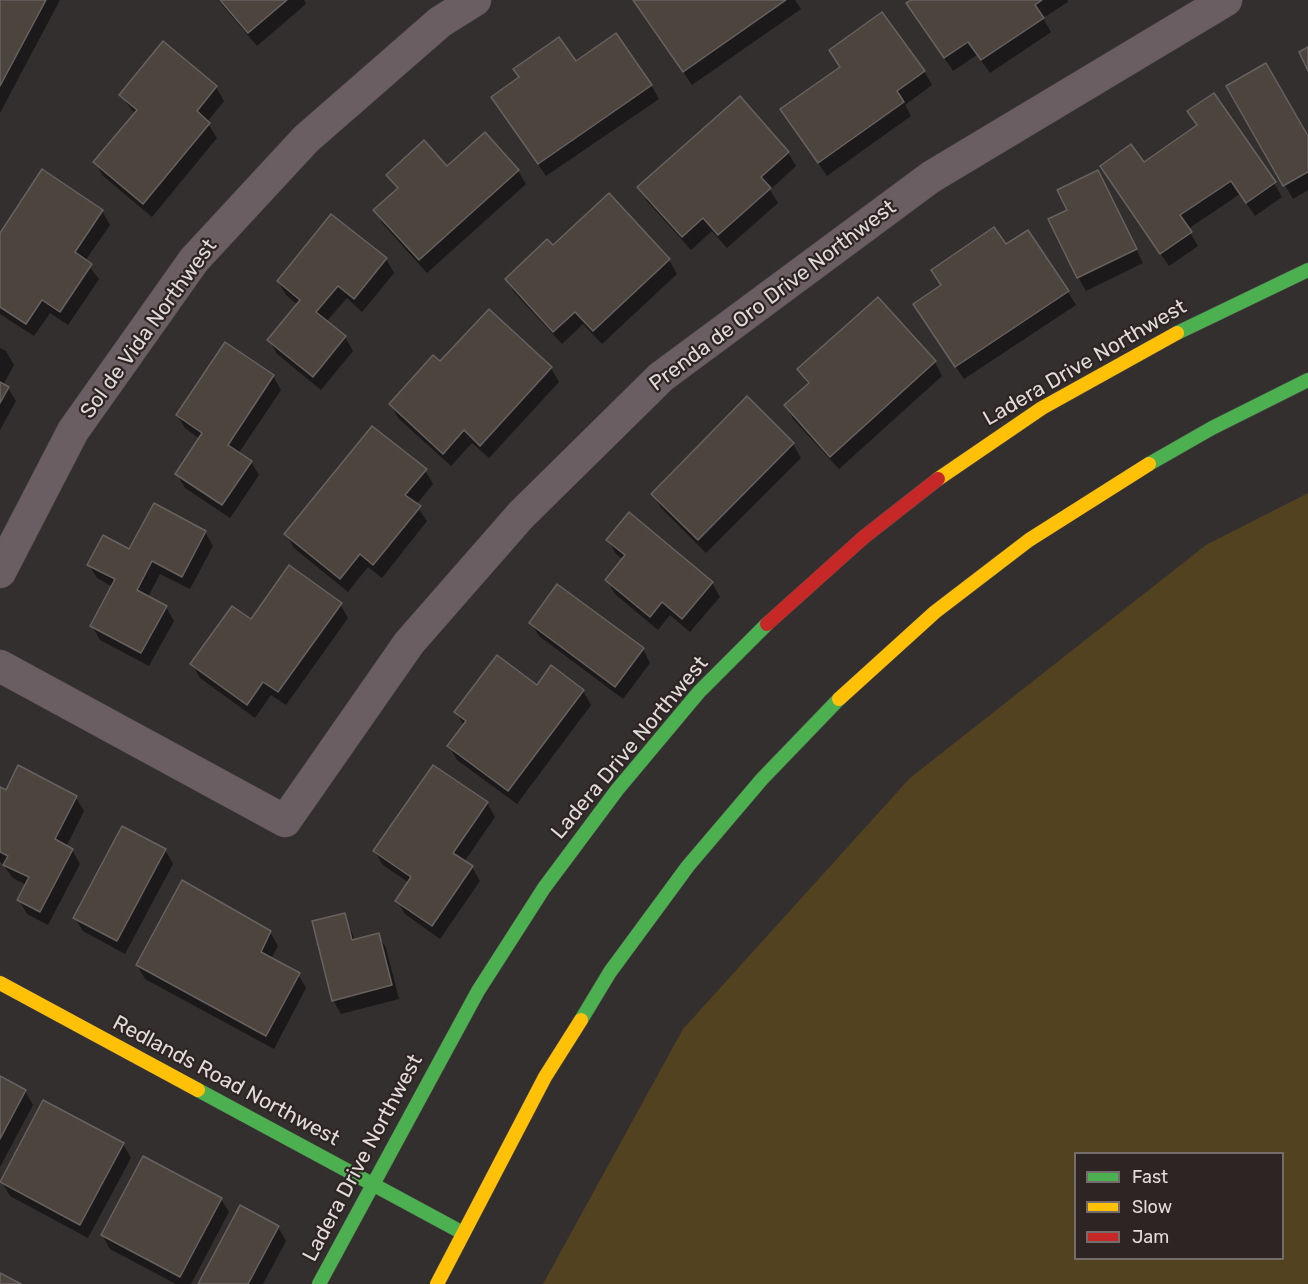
<!DOCTYPE html>
<html>
<head>
<meta charset="utf-8">
<style>
	body { margin:0 }
	#map { position:relative; width:1308px; height:1284px; overflow:hidden; background:#342f2f; font-family:Rubik,sans-serif }
	canvas { display:block }
	.legend { position:absolute; left:1074px; top:1152px; width:210px; height:108px; box-sizing:border-box; background:#2d2423; border:2px solid #756d6c; margin:0; padding:8px 10px; list-style:none; font-size:18px; color:#e1dbda }
	.legend li { display:flex; align-items:center; gap:12px; height:30px }
	.legend b { width:30px; border:2px solid #756d6c }
</style>
</head>
<body>
<div id="map">
<canvas width="1308" height="1284"></canvas>
<ul class="legend">
<li><b style="height:8px;background:#4caf50"></b>Fast</li>
<li><b style="height:8px;background:#ffc107"></b>Slow</li>
<li><b style="height:8px;background:#c62828"></b>Jam</li>
</ul>
</div>
<script>
const context = document.querySelector('canvas').getContext('2d');
context.lineJoin = 'round';
function fillPath(path, color) {
  context.fillStyle = color;
  context.fill(path, 'evenodd');
}
function toPath(rows) {
  const path = new Path2D();
  for (const r of rows) {
    path.moveTo(r[0], r[1]);
    for (let i = 2; i < r.length; i += 2) path.lineTo(r[i], r[i + 1]);
  }
  return path;
}
function stroke(path, color, width, dash) {
  context.strokeStyle = color;
  context.lineWidth = width;
  context.lineCap = dash ? 'butt' : 'round';
  context.setLineDash(dash || []);
  context.stroke(path);
}
function write(font, color, halo, rows, align = 'center') {
  context.font = font + ' Rubik,sans-serif';
  context.lineWidth = 4.5;
  context.setLineDash([]);
  context.textBaseline = 'middle';
  context.strokeStyle = halo;
  context.fillStyle = color;
  for (const [text, x, y, turn = 0] of rows) {
    context.save();
    context.translate(x, y);
    context.rotate((+turn || 0) * Math.PI / 180);
    context.textAlign = isNaN(turn) ? turn : align;
    if (halo) context.strokeText(text, 0, 0);
    context.fillText(text, 0, 0);
    context.restore();
  }
}
fillPath(toPath([
	[1308,493,1308,1284,543,1284,683,1029,910,778,1206,545],
	[1076,1154,1282,1154,1282,1258,1076,1258]
]), '#534220');
fillPath(toPath([
	[0,0,60,0,0,113],
	[218,0,304,0,306,4,257,46],
	[635,0,795,0,801,9,692,85],
	[914,0,1067,0,1068,2,1043,18,1051,32,990,73,977,55,953,71,908,4],
	[163,43,216,87,224,101,207,122,217,138,152,217,103,176,95,162,135,114,121,95],
	[576,63,651,85,659,99,546,176,493,97],
	[924,71,932,85,905,105,911,116,827,176,782,110],
	[1228,87,1308,139,1308,190,1293,199],
	[740,98,788,153,796,166,770,190,778,203,727,248,712,231,691,250,647,201,639,187],
	[1143,164,1274,183,1282,197,1255,216,1240,194,1188,229,1198,246,1169,266,1109,180],
	[447,168,518,171,526,184,427,273,383,224,375,210,398,190,388,175],
	[1105,186,1143,263,1086,291,1078,277,1069,210],
	[609,195,669,260,677,274,602,344,583,324,562,344,514,292,506,279,553,247],
	[102,211,110,225,85,261,99,279,68,325,50,313,34,336,0,314,0,236],
	[1006,246,1068,292,1076,305,964,379,922,318],
	[386,259,394,273,362,312,347,298,326,322,345,337,353,351,321,390,277,354,269,340,298,305,286,295,278,281],
	[878,299,935,362,942,376,839,469,793,419,786,406,808,385,799,370],
	[489,311,551,368,559,382,489,458,472,443,451,466,398,418,391,404,440,364],
	[225,344,273,376,281,390,238,454,251,462,259,475,230,518,185,488,177,474,200,439,185,428,177,415],
	[0,348,6,351,14,365,3,385,8,388,16,401,0,430],
	[747,398,793,444,801,458,706,553,661,508,653,494],
	[425,470,433,484,416,505,427,521,382,578,368,567,348,592,294,548,286,534],
	[205,532,213,546,190,589,160,574,148,597,166,607,174,621,149,666,100,640,92,626,113,587,97,578,89,565,130,551],
	[608,540,712,583,720,597,690,632,670,615,658,630,615,594,607,580,624,560,616,554],
	[340,604,348,618,286,705,271,695,255,718,200,678,192,664,251,621],
	[531,623,643,649,650,663,623,699,539,636],
	[552,667,583,691,591,705,517,804,457,760,449,746,464,726,456,712,537,687],
	[19,767,76,798,84,811,66,847,72,850,80,864,48,925,27,914,19,900,26,885,13,878,0,861,0,789,6,792],
	[487,803,495,817,464,862,472,867,480,881,440,939,405,914,397,901,409,883,383,865,375,852],
	[165,850,173,864,125,954,83,931,75,918],
	[344,915,355,940,378,935,386,948,399,999,341,1014,333,1000],
	[270,932,278,946,271,959,298,974,306,988,274,1049,145,979,137,965],
	[0,1078,25,1091,33,1105,0,1167],
	[123,1144,131,1158,88,1238,10,1196,2,1182],
	[221,1199,229,1212,191,1284,176,1284,110,1249,102,1235],
	[278,1227,286,1241,263,1284,200,1284]
]), '#0007');
const building = toPath([
	[0,0,46,0,0,86,0,0],
	[220,0,287,0,248,33,220,0],
	[633,0,786,0,683,72,633,0],
	[911,0,1042,0,1035,5,1044,18,981,60,968,42,944,58,906,3,911,0],
	[882,12,925,71,897,91,904,102,818,163,780,109,840,67,829,50,882,12],
	[616,33,652,85,538,164,491,97,519,77,513,69,559,37,576,61,616,33],
	[163,41,217,86,197,111,210,123,143,204,93,162,137,110,119,95,163,41],
	[1308,47,1308,71,1299,52,1308,47],
	[1266,63,1308,136,1308,172,1283,186,1226,86,1266,63],
	[1214,93,1276,182,1246,203,1231,181,1180,215,1192,232,1160,254,1100,166,1131,144,1144,162,1197,125,1187,111,1214,93],
	[740,96,789,152,761,177,771,188,718,235,703,218,682,237,637,187,740,96],
	[485,132,519,170,419,260,373,210,398,188,386,175,424,140,447,166,485,132],
	[42,169,103,210,75,252,92,264,60,312,42,300,26,324,0,307,0,233,42,169],
	[1098,170,1137,249,1077,278,1048,219,1067,210,1057,190,1098,170],
	[609,193,670,259,593,331,575,312,553,332,505,279,547,239,553,245,609,193],
	[331,214,387,258,354,299,338,286,316,312,346,336,313,377,267,340,300,300,277,281,331,214],
	[994,227,1006,244,1028,230,1069,291,955,367,913,304,941,285,931,270,994,227],
	[878,297,936,361,830,457,784,405,809,383,797,369,878,297],
	[489,309,552,367,480,446,464,430,443,454,389,404,433,355,440,361,489,309],
	[225,342,274,375,228,445,252,461,222,505,175,474,202,433,176,415,225,342],
	[0,382,9,387,0,403,0,382],
	[747,396,794,443,698,540,651,494,747,396],
	[372,426,427,469,405,495,421,506,373,565,360,554,340,579,284,534,372,426],
	[154,503,206,531,182,577,152,561,137,590,167,606,141,653,90,626,115,579,87,565,103,535,129,549,154,503],
	[629,512,713,582,682,619,662,602,650,617,605,580,625,555,606,540,629,512],
	[289,565,342,603,278,692,263,682,247,705,190,664,232,606,251,619,289,565],
	[557,584,644,648,615,687,529,623,557,584],
	[497,655,537,685,551,665,584,690,508,791,447,746,466,721,454,712,497,655],
	[18,765,77,796,55,839,73,849,40,912,17,900,29,877,3,865,8,856,0,852,0,787,6,790,18,765],
	[433,765,488,802,453,853,473,866,432,926,395,901,411,877,373,851,433,765],
	[122,826,166,849,117,941,73,918,122,826],
	[182,880,271,931,261,952,300,973,266,1036,136,965,182,880],
	[345,913,352,940,379,933,392,985,332,1001,312,921,345,913],
	[0,1076,26,1090,0,1139,0,1076],
	[43,1100,124,1143,80,1225,0,1182,43,1100],
	[143,1156,222,1198,180,1277,101,1235,143,1156],
	[240,1205,279,1226,248,1284,198,1284,240,1205],
	[0,1273,21,1284,0,1284,0,1273]
]);
fillPath(building, '#4e443e');
stroke(building, '#666260', 1.5);
const street = toPath([
	[0,572,73,431,194,260,306,139,440,22,475,0],
	[0,666,285,821,409,643,521,515,661,377,931,177,1226,0]
]);
const fast = toPath([
	[1177,333,1308,270],
	[1149,464,1212,428,1308,380],
	[581,1020,610,972,688,866,762,779,839,699],
	[198,1090,463,1233],
	[319,1284,478,991,544,888,617,790,699,692,767,624]
]);
const slow = toPath([
	[938,479,1042,408,1177,333],
	[839,699,935,612,1029,540,1149,464],
	[0,983,198,1090],
	[437,1284,545,1077,581,1020]
]);
const jam = toPath([
	[767,624,864,537,938,479]
]);
stroke(street, '#4f4b4b', 33);
stroke(fast, '#4f4b4b', 15);
stroke(slow, '#4f4b4b', 15);
stroke(jam, '#4f4b4b', 15);
stroke(street, '#6a5e62', 32);
stroke(fast, '#4caf50', 14);
stroke(slow, '#ffc107', 14);
stroke(jam, '#c62828', 14);
write('21px', '#e1dbda', '#2d2423', [
	["Prenda de Oro Drive Northwest",773,296,-37],
	["Sol de Vida Northwest",149,329,-54],
	["Ladera Drive Northwest",1085,363,-30],
	["Ladera Drive Northwest",630,748,-50],
	["Redlands Road Northwest",226,1081,28],
	["Ladera Drive Northwest",363,1158,-62]
]);
</script>
</body>
</html>
